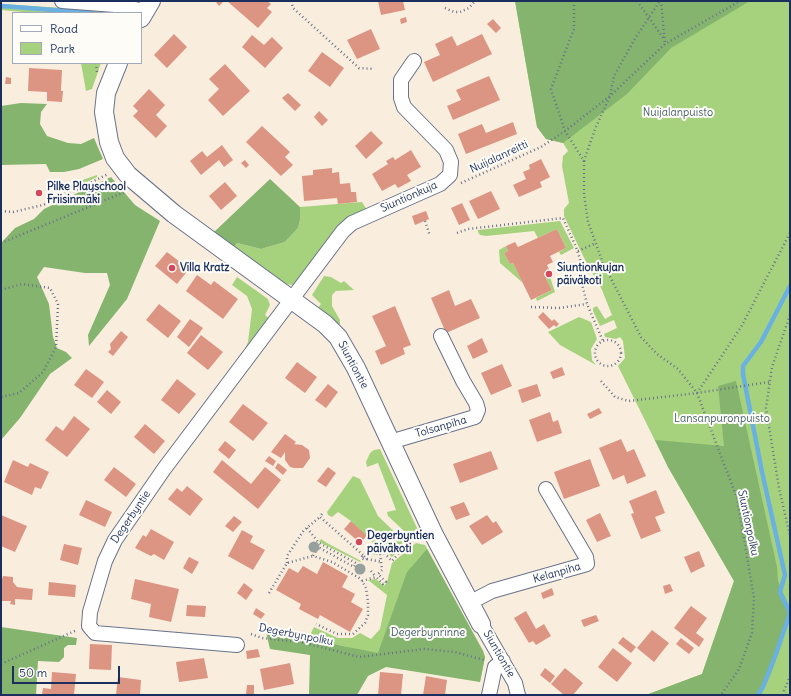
<!DOCTYPE html>
<html>
<head>
<meta charset="utf-8">
<style>
	body { margin:0 }
	#map { position:relative; width:791px; height:696px; overflow:hidden; background:#f9eede; font-family:Delius,sans-serif }
	canvas { display:block }
	.frame { position:absolute; inset:0; border:2px solid #1b2f5e; pointer-events:none }
	.legend { position:absolute; left:12px; top:12px; width:130px; height:52px; box-sizing:border-box; background:#fdfcf7; border:1px solid #a3aaba; margin:0; padding:5px 7px; list-style:none; font-size:12px; color:#1b2f5e }
	.legend li { display:flex; align-items:center; gap:8px; height:20px }
	.legend b { width:20px; border:1px solid #a3aaba }
	.scale { position:absolute; left:12px; top:666px; width:108px; height:18px; box-sizing:border-box; border:2px solid #1b2f5e; border-top:0; padding-left:5px; font-size:12px; line-height:14px; white-space:nowrap; color:#1b2f5e; -webkit-text-stroke:3px #fdfcf7; paint-order:stroke }
</style>
</head>
<body>
<div id="map">
<canvas width="791" height="696"></canvas>
<div class="frame"></div>
<ul class="legend">
<li><b style="height:5px;background:#fff"></b>Road</li>
<li><b style="height:11px;background:#a6d27e"></b>Park</li>
</ul>
<div class="scale">50 m</div>
</div>
<script>
const context = document.querySelector('canvas').getContext('2d');
context.lineJoin = 'round';
function fillPath(path, color) {
  context.fillStyle = color;
  context.fill(path, 'evenodd');
}
function toPath(rows) {
  const path = new Path2D();
  for (const r of rows) {
    if (r.length === 3) {
      path.moveTo(r[0] + r[2], r[1]);
      path.arc(r[0], r[1], r[2], 0, 2 * Math.PI);
      continue;
    }
    path.moveTo(r[0], r[1]);
    for (let i = 2; i < r.length; i += 2) path.lineTo(r[i], r[i + 1]);
  }
  return path;
}
function stroke(path, color, width, dash) {
  context.strokeStyle = color;
  context.lineWidth = width;
  context.lineCap = dash ? 'butt' : 'round';
  context.setLineDash(dash || []);
  context.stroke(path);
}
function write(font, color, halo, rows, align = 'center') {
  context.font = font + ' Delius,sans-serif';
  context.lineWidth = 4;
  context.setLineDash([]);
  context.textBaseline = 'middle';
  context.strokeStyle = halo;
  context.fillStyle = color;
  for (const [text, x, y, turn = 0] of rows) {
    context.save();
    context.translate(x, y);
    context.rotate((+turn || 0) * Math.PI / 180);
    context.textAlign = isNaN(turn) ? turn : align;
    if (halo) context.strokeText(text, 0, 0);
    context.fillText(text, 0, 0);
    context.restore();
  }
}
fillPath(toPath([
	[515,1,790,1,790,695,646,695,702,674,734,581,668,467,618,366,625,358,623,341,620,337,616,339,605,337,604,334,617,328,614,320,600,326,593,311,593,308,597,306,605,319,612,315,602,290,586,262,564,216,564,209,569,203,562,166,563,156,568,151,563,143,546,139,537,127],
	[2,4,110,11,109,13,34,13,1,10],
	[81,63,101,63,92,89,86,91],
	[97,175,97,177,64,193,62,187],
	[362,202,367,210,300,281,293,285,284,284,233,248,237,243,261,249,285,242,298,228,300,220,300,207],
	[560,221,574,248,561,255,559,252,566,248,557,229,538,238,534,231,486,236,480,235,478,232,478,230],
	[506,246,508,251,504,253,510,264,513,263,523,283,500,263,499,250],
	[324,276,331,277,341,283,344,281,354,290,336,291,332,295,332,306,340,320,340,324,337,326,317,309,321,304,312,295],
	[237,277,268,299,270,305,265,315,270,319,247,351,245,349,248,342,252,309,247,296,232,285],
	[550,277,555,292,537,301,536,298,552,290,546,279],
	[579,317,591,322,597,339,591,349,592,360,596,365,560,345,548,332],
	[380,449,418,530,412,535,405,532,388,516,387,512,396,510,378,463,367,467,366,462,370,453,374,450],
	[353,476,360,479,378,516,403,540,401,548,392,557,383,549,377,555,372,554,377,547,351,521,338,512,332,517,328,515,327,512],
	[321,539,327,543,361,561,360,562,319,542],
	[416,543,425,545,483,651,485,657,480,682,309,637,314,627,338,638,352,638,360,633,371,639,380,629,387,595,368,580,376,579,384,586,387,582,392,563]
]), '#a6d27e');
fillPath(toPath([
	[515,1,750,1,671,48,627,94,563,143,546,139,537,127],
	[21,103,47,104,41,112,40,124,47,136,68,143,81,144,94,138,103,159,79,169,64,172,50,172,46,164,1,165,1,106],
	[111,177,135,205,160,221,127,299,89,346,88,335,110,285,107,273,85,273,44,267,37,277,49,304,53,337,57,348,66,352,72,358,50,374,20,418,1,440,1,243,15,228,34,219,44,209],
	[270,179,300,207,300,220,298,228,285,242,261,249,237,243,233,248,213,233],
	[736,381,777,567,778,581,790,609,790,618,772,671,761,695,646,695,702,674,734,581,668,467,655,440,724,446,718,386],
	[427,549,483,651,485,657,480,682,386,667,368,676,357,695,309,695,310,655,270,649,266,632,284,639,289,632,343,646,378,653,407,572],
	[1,627,77,638,76,645,68,645,64,648,64,657,59,662,38,661,36,695,1,695]
]), '#84b46d');
stroke(toPath([
	[2,6,92,13],
	[758,695,763,687,776,654,790,613,780,592,785,575,762,472,743,374,743,366,761,342,790,286]
]), '#6ab1e1', 4.5);
fillPath(toPath([
	[215,1,224,1,219,6],
	[227,1,267,1,271,4,267,8,272,12,258,28],
	[378,1,403,1,405,10,381,15],
	[406,17,407,22,401,24,400,19],
	[493,19,501,28,496,33,487,24],
	[371,29,380,49,357,59,347,40],
	[174,34,187,47,167,68,154,55],
	[482,34,492,54,433,82,424,62,440,55,435,44,452,36,457,46],
	[252,35,264,45,272,37,283,48,265,68,242,47],
	[322,52,344,68,330,87,308,71],
	[225,64,250,91,223,116,208,100,219,89,209,79],
	[29,68,62,70,61,91,63,91,62,102,47,101,47,92,28,91],
	[489,76,500,100,453,120,447,106,461,100,456,90],
	[6,77,11,78,11,84,5,84],
	[149,89,165,105,156,115,167,126,156,138,133,116,138,111,133,106],
	[288,93,301,105,295,111,282,98],
	[319,111,328,120,322,126,314,117],
	[513,122,517,134,466,154,458,134,482,124,486,133],
	[262,126,290,152,285,157,293,165,281,176,246,142],
	[371,131,383,143,366,159,355,146],
	[222,145,233,160,224,167,219,160,201,175,190,161,202,151,207,157],
	[411,150,421,167,407,175,411,181,398,188,395,184,382,191,372,174,388,164,386,161,393,157,395,160],
	[541,159,550,177,540,182,542,187,519,197,513,185,526,179,523,172,530,169,529,165],
	[245,160,249,165,246,168,241,163],
	[332,168,332,173,339,172,340,184,350,183,351,192,356,192,357,202,338,204,337,198,304,201,302,176,313,175,313,170],
	[225,182,237,196,221,210,209,196],
	[491,191,500,209,478,219,469,201],
	[462,203,470,220,459,225,451,208],
	[426,211,429,219,415,225,412,216],
	[557,229,566,248,550,256,553,262,547,265,552,276,546,279,552,290,531,300,513,263,510,264,504,253,508,251,506,246,515,242,518,247],
	[167,252,189,269,177,284,155,266],
	[197,275,211,285,214,281,238,299,223,319,186,291],
	[449,290,455,306,471,299,480,318,446,333,431,298],
	[159,304,181,321,168,338,146,320],
	[395,306,411,345,403,348,405,354,381,365,375,351,386,346,372,316],
	[543,312,552,321,554,319,559,324,556,327,554,325,549,329,538,317],
	[190,319,203,328,189,347,177,337],
	[121,331,128,337,113,356,108,352,111,349,110,344],
	[201,335,223,352,208,370,187,353],
	[482,338,488,352,473,359,467,346],
	[297,362,317,377,305,393,285,378],
	[502,364,512,386,491,395,481,373],
	[562,367,565,375,553,379,550,372],
	[86,369,104,382,92,398,74,385],
	[177,379,196,394,179,414,161,400],
	[328,384,338,392,326,408,315,400],
	[537,384,541,396,522,403,518,390],
	[107,390,121,402,111,414,97,402],
	[243,404,268,423,253,441,229,422],
	[599,408,602,413,590,419,587,414],
	[550,412,553,422,558,420,562,433,537,442,529,420],
	[74,416,90,429,67,457,45,440,56,426,63,431],
	[145,424,165,441,154,454,134,437],
	[285,434,296,442,294,444,302,445,309,450,310,458,303,468,294,468,290,467,285,460,285,452,281,458,271,452],
	[621,439,627,452,634,449,646,476,627,484,624,475,613,480,599,448],
	[225,441,236,450,229,459,218,450],
	[491,451,498,469,460,483,453,464],
	[269,456,276,461,273,466,265,461],
	[590,459,600,486,564,499,554,472],
	[13,460,28,467,30,463,49,472,41,489,35,487,32,495,4,482],
	[222,460,251,484,265,467,281,480,258,509,213,472],
	[278,463,287,470,283,475,275,468],
	[114,467,136,484,126,497,104,480],
	[328,467,336,473,326,487,317,481],
	[187,486,203,499,190,516,168,499,177,488,182,492],
	[656,490,665,513,655,517,661,531,641,539,631,514,634,513,629,501],
	[86,500,112,512,105,527,79,515],
	[464,502,470,515,456,520,450,507],
	[600,513,611,536,597,542,586,520],
	[1,515,27,526,15,552,1,546],
	[487,515,493,523,496,521,503,532,482,545,469,526],
	[234,516,242,522,233,532,225,526],
	[351,521,367,536,360,543,344,529],
	[151,529,174,542,164,560,154,554,151,556,135,548,143,535,146,537],
	[242,530,253,536,250,542,265,550,253,570,228,556],
	[64,544,82,548,78,565,60,560],
	[699,551,705,566,691,573,684,557],
	[189,557,199,562,192,574,183,568],
	[323,562,348,576,342,587,355,594,351,602,363,609,350,632,320,615,318,619,299,609,301,604,276,590,289,568,298,573,303,566,317,574],
	[3,576,13,577,13,582,17,587,33,589,32,600,15,599,15,605,10,604,11,601,2,601,1,583],
	[135,579,179,589,171,622,149,617,151,604,131,599],
	[49,582,76,585,75,597,48,595],
	[244,583,253,590,246,600,237,593],
	[670,584,673,591,665,594,663,586],
	[552,588,554,595,543,599,541,593],
	[187,605,206,606,205,617,186,616],
	[691,606,707,618,696,633,704,639,699,647,674,628],
	[256,608,265,614,261,619,253,614],
	[526,611,536,629,544,624,551,636,536,645,533,641,529,643,514,618],
	[596,615,599,621,584,627,581,620],
	[652,630,669,643,654,662,637,648],
	[623,637,636,647,631,653,618,643],
	[681,638,694,648,689,654,676,644],
	[90,644,112,645,111,670,89,669],
	[613,648,632,663,617,682,598,667],
	[258,649,260,657,247,659,246,651],
	[204,658,208,678,179,682,176,662],
	[290,663,294,684,264,690,260,669],
	[545,668,555,676,550,683,540,675],
	[565,668,583,683,573,695,564,695,551,684],
	[52,672,76,674,74,695,42,695,43,688,51,689],
	[380,672,403,674,401,695,378,695],
	[426,676,447,680,445,695,423,695],
	[118,677,141,680,140,695,116,695],
	[247,685,254,685,254,695,246,695]
]), '#dc9483');
const minor = toPath([
	[62,1,115,5,145,11],
	[390,442,475,417,478,410,476,403,463,381,441,336],
	[469,603,492,591,587,564,586,557,546,489],
	[481,624,515,683,518,695],
	[237,645,95,633,89,626,90,612,105,561,115,540,164,469,343,231,352,223,440,184,450,175,451,162,446,150,404,107,401,98,401,80,414,61],
	[489,695,495,667,503,661]
]);
const tertiary = toPath([
	[141,18,151,1],
	[118,63,106,93,104,112,109,142,115,158,128,175,174,214,325,324,338,337,356,368,434,535,481,624]
]);
stroke(minor, '#69728b', 16);
stroke(tertiary, '#69728b', 20);
stroke(toPath([
	[291,1,293,8,359,68,374,69],
	[574,1,574,29,551,89,565,131,584,161,584,194,588,222,603,263,641,337,657,354,678,369,697,393,737,498,754,598,752,633,739,669,721,695],
	[637,1,664,39],
	[661,1,665,44],
	[445,8,454,12,460,12,469,8,475,1],
	[96,63,97,72],
	[584,161,595,129,610,96,614,76,636,37,660,1],
	[461,183,541,147,565,131,610,96,665,44,740,1],
	[1,211,13,212,43,205,60,198,108,174],
	[425,221,430,236],
	[457,233,468,229,563,218,576,247,582,265,582,284,587,304,603,341],
	[1,243,125,192],
	[578,251,596,243],
	[1,290,22,284,50,288,58,304,56,347,43,372,19,393,1,397],
	[531,307,559,308,587,304],
	[790,315,772,367,766,408,779,488,790,536],
	[608,353,13],
	[601,381,615,397,629,401,697,393,769,382],
	[697,393,741,327,790,233],
	[322,514,320,517,363,555],
	[307,528,319,543,356,563,354,567,318,547,313,556,332,562,361,579,366,588,368,602,368,615,365,623,353,634,337,634,316,624],
	[367,559,366,560,361,558,363,555,367,559,382,562],
	[287,563,287,556,304,530,320,517],
	[371,571,376,577],
	[362,581,376,577,383,584,386,582,378,574,382,570,380,553,382,551,392,561,412,538],
	[269,593,287,563,313,556],
	[251,634,262,638,301,642,359,657,424,649,455,652,484,660],
	[1,664,77,630],
	[785,695,784,691,790,676]
]), '#69728b', 2.5, [1, 3]);
stroke(minor, '#fff', 14);
stroke(tertiary, '#fff', 18);
context.fillStyle = '#96a09d';
for (const [x, y] of [
	[314,547],
	[360,569]
]) {
  context.beginPath();
  context.arc(x, y, 5.5, 0, 2 * Math.PI);
  context.fill();
}
for (const [x, y, r, color] of [
	[39,193,4,"#d1495b"],
	[172,268,4,"#d1495b"],
	[549,274,4,"#d1495b"],
	[359,542,4,"#d1495b"]
]) {
  const dot = new Path2D();
  dot.arc(x, y, r, 0, 2 * Math.PI);
  context.fillStyle = color;
  context.fill(dot);
  stroke(dot, '#fdfcf7', 1.5);
}
write('11px', '#456068', '#fdfcf7', [
	["Nuijalanpuisto",678,113],
	["Lansanpuronpuisto",722,419],
	["Degerbynrinne",428,633]
]);
write('11px', '#1b2f5e', '#fdfcf7', [
	["Nuijalanreitti",499,157,-25],
	["Siuntionkuja",409,197,-24],
	["Siuntiontie",353,365,62],
	["Tolsanpiha",441,427,-16],
	["Degerbyntie",131,517,-56],
	["Siuntionpolku",748,523,78],
	["Kelanpiha",557,573,-16],
	["Degerbynpolku",296,635,11],
	["Siuntiontie",499,654,60]
]);
write('bold 11px', '#1b2f5e', '#fdfcf7', [
	["Pilke Playschool",47,187],
	["Friisinmäki",47,200],
	["Villa Kratz",180,268],
	["Siuntionkujan",557,268],
	["päiväkoti",557,281],
	["Degerbyntien",367,536],
	["päiväkoti",367,549]
], 'left');
</script>
</body>
</html>
